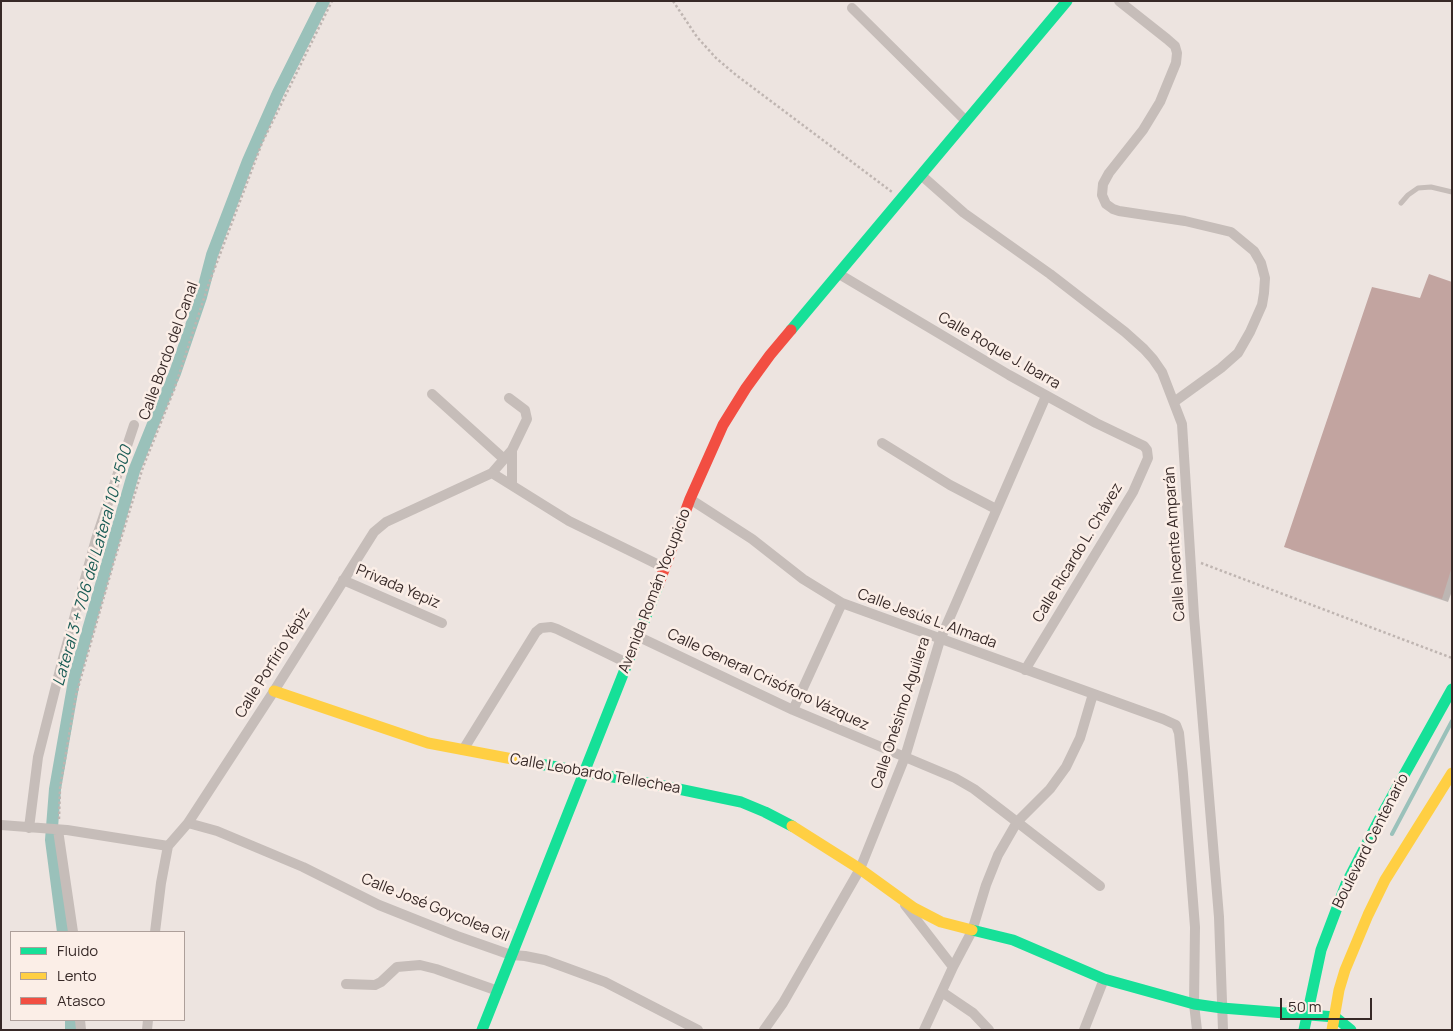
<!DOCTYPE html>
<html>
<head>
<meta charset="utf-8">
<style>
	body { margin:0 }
	#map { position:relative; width:1453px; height:1031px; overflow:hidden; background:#ede4e0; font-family:Manrope,sans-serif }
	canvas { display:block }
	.frame { position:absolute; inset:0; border:2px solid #372927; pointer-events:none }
	.legend { position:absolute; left:10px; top:931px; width:175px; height:90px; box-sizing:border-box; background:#fbeee7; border:1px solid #ad9f9a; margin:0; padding:6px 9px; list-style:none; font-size:15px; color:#372927 }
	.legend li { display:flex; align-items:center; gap:10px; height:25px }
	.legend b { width:25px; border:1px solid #ad9f9a }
	.scale { position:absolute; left:1280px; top:998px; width:92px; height:22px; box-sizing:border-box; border:2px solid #372927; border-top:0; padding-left:6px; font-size:15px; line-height:18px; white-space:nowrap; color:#372927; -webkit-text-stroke:4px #fbeee7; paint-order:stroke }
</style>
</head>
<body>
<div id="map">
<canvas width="1453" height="1031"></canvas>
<div class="frame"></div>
<ul class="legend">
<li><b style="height:6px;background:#16e098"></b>Fluido</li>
<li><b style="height:6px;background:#ffcf43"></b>Lento</li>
<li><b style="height:6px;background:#f24e42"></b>Atasco</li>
</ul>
<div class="scale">50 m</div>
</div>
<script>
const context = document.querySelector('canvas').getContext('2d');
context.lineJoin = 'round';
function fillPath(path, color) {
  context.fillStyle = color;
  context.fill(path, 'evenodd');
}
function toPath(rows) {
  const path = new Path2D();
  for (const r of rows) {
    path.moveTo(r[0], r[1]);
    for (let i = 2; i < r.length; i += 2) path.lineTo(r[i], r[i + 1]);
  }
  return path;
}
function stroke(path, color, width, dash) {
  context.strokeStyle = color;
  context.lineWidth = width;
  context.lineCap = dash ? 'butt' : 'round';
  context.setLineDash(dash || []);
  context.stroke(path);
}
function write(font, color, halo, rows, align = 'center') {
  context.font = font + ' Manrope,sans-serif';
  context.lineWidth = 5;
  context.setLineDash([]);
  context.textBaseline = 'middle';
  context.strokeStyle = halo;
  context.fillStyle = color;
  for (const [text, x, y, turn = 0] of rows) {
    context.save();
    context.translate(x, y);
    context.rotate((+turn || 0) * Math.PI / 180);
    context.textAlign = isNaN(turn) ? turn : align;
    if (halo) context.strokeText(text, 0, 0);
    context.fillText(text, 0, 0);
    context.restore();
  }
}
fillPath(toPath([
	[1452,283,1452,591,1448,602,1292,550,1286,546,1420,299]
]), '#0003');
stroke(toPath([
	[1392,834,1452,721]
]), '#9ac1ba', 4);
stroke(toPath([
	[63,932,51,840,55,789,75,675,134,471,153,424,175,373,201,297,212,255,248,161,278,93,324,1],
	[71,1020,71,1030]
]), '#9ac1ba', 12);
fillPath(toPath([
	[1429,274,1452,282,1452,567,1442,599,1284,547,1372,287,1420,298]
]), '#c2a4a0');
stroke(toPath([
	[673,1,697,37,716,58,736,75,892,192],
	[1201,563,1452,658],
	[59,819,60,788,76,695,113,565,143,467,174,390,208,286,262,143,332,1]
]), '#bfb5b1', 2.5, [2.5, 2.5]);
stroke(toPath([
	[1401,203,1408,195,1418,188,1431,187,1452,192]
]), '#c6bdb9', 5);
stroke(toPath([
	[1119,1,1167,39,1175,46,1177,53,1176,63,1160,102,1143,130,1109,173,1103,184,1102,195,1106,204,1113,209,1119,211,1185,221,1231,232,1254,251,1261,263,1265,278,1264,293,1262,305,1250,332,1238,353,1221,368,1174,402],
	[852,8,966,121],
	[921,175,964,213,1050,274,1125,332,1144,349,1153,359,1162,372,1182,424,1194,616,1219,917,1223,1030],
	[839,274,1009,375,1096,423,1144,446,1147,450,1148,458,1133,492,1025,670],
	[432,394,504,459],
	[882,443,950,485,996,509],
	[512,450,512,485],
	[492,473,569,521,665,568],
	[690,499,752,539,803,579,842,603,1163,719,1176,725,1179,733,1183,774,1195,927,1194,1004,1197,1030],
	[343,580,442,623],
	[637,636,793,710,955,778,974,789,1017,822,1100,886],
	[793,710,842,603],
	[463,750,536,632,541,628,551,627,557,629,627,663],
	[188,823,217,831,303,867,379,905,457,936,511,955,525,956,545,960,605,982,698,1030],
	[1,825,67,830,168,846],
	[29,828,38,757,62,662,96,539,134,425],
	[58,830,73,932],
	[905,905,953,967],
	[155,932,161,883,168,846,188,823,274,691,374,532,386,522,492,473,512,450,527,419,525,410,509,398],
	[346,984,375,985,381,982,397,967,420,965,436,969,498,991],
	[942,992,973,1013,989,1030],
	[80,1020,81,1030],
	[147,1030,148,1020],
	[764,1030,783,1003,860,869,905,757,940,640,1046,396],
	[924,1030,953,967,972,931,986,885,998,855,1017,822,1050,789,1066,767,1080,738,1093,694],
	[1084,1030,1104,979]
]), '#c6bdb9', 10);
stroke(toPath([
	[791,330,1067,1],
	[523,761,669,787,741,802,765,812,792,826],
	[972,930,1013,940,1104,979,1194,1004,1222,1008,1335,1017,1351,1030],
	[482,1030,658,586],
	[1304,1030,1321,950,1346,884,1380,818,1452,689]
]), '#16e098', 11);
stroke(toPath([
	[274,691,428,743,523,761],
	[792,826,860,869,914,908,941,922,972,930],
	[1332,1030,1339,990,1345,970,1368,915,1385,880,1452,773]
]), '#ffcf43', 11);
stroke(toPath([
	[658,586,690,499,723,425,746,388,770,355,791,330]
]), '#f24e42', 11);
write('15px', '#372927', '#fbeee7', [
	["Calle Bordo del Canal",169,351,-70],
	["Calle Roque J. Ibarra",999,351,30],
	["Calle Incente Amparán",1175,544,-94],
	["Calle Ricardo L. Chávez",1078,553,-59],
	["Privada Yepiz",398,587,23],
	["Avenida Román Yocupicio",655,591,-69],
	["Calle Jesús L. Almada",927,619,20],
	["Calle Porfirio Yépiz",273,663,-58],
	["Calle General Crisóforo Vázquez",768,680,25],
	["Calle Onésimo Aguilera",901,713,-72],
	["Calle Leobardo Tellechea",595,774,10],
	["Boulevard Centenario",1371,841,-63],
	["Calle José Goycolea Gil",435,908,22]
]);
write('italic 16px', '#1a5c55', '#fbeee7', [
	["Lateral 3 + 706 del Lateral 10 + 500",93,566,-74]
]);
</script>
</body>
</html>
